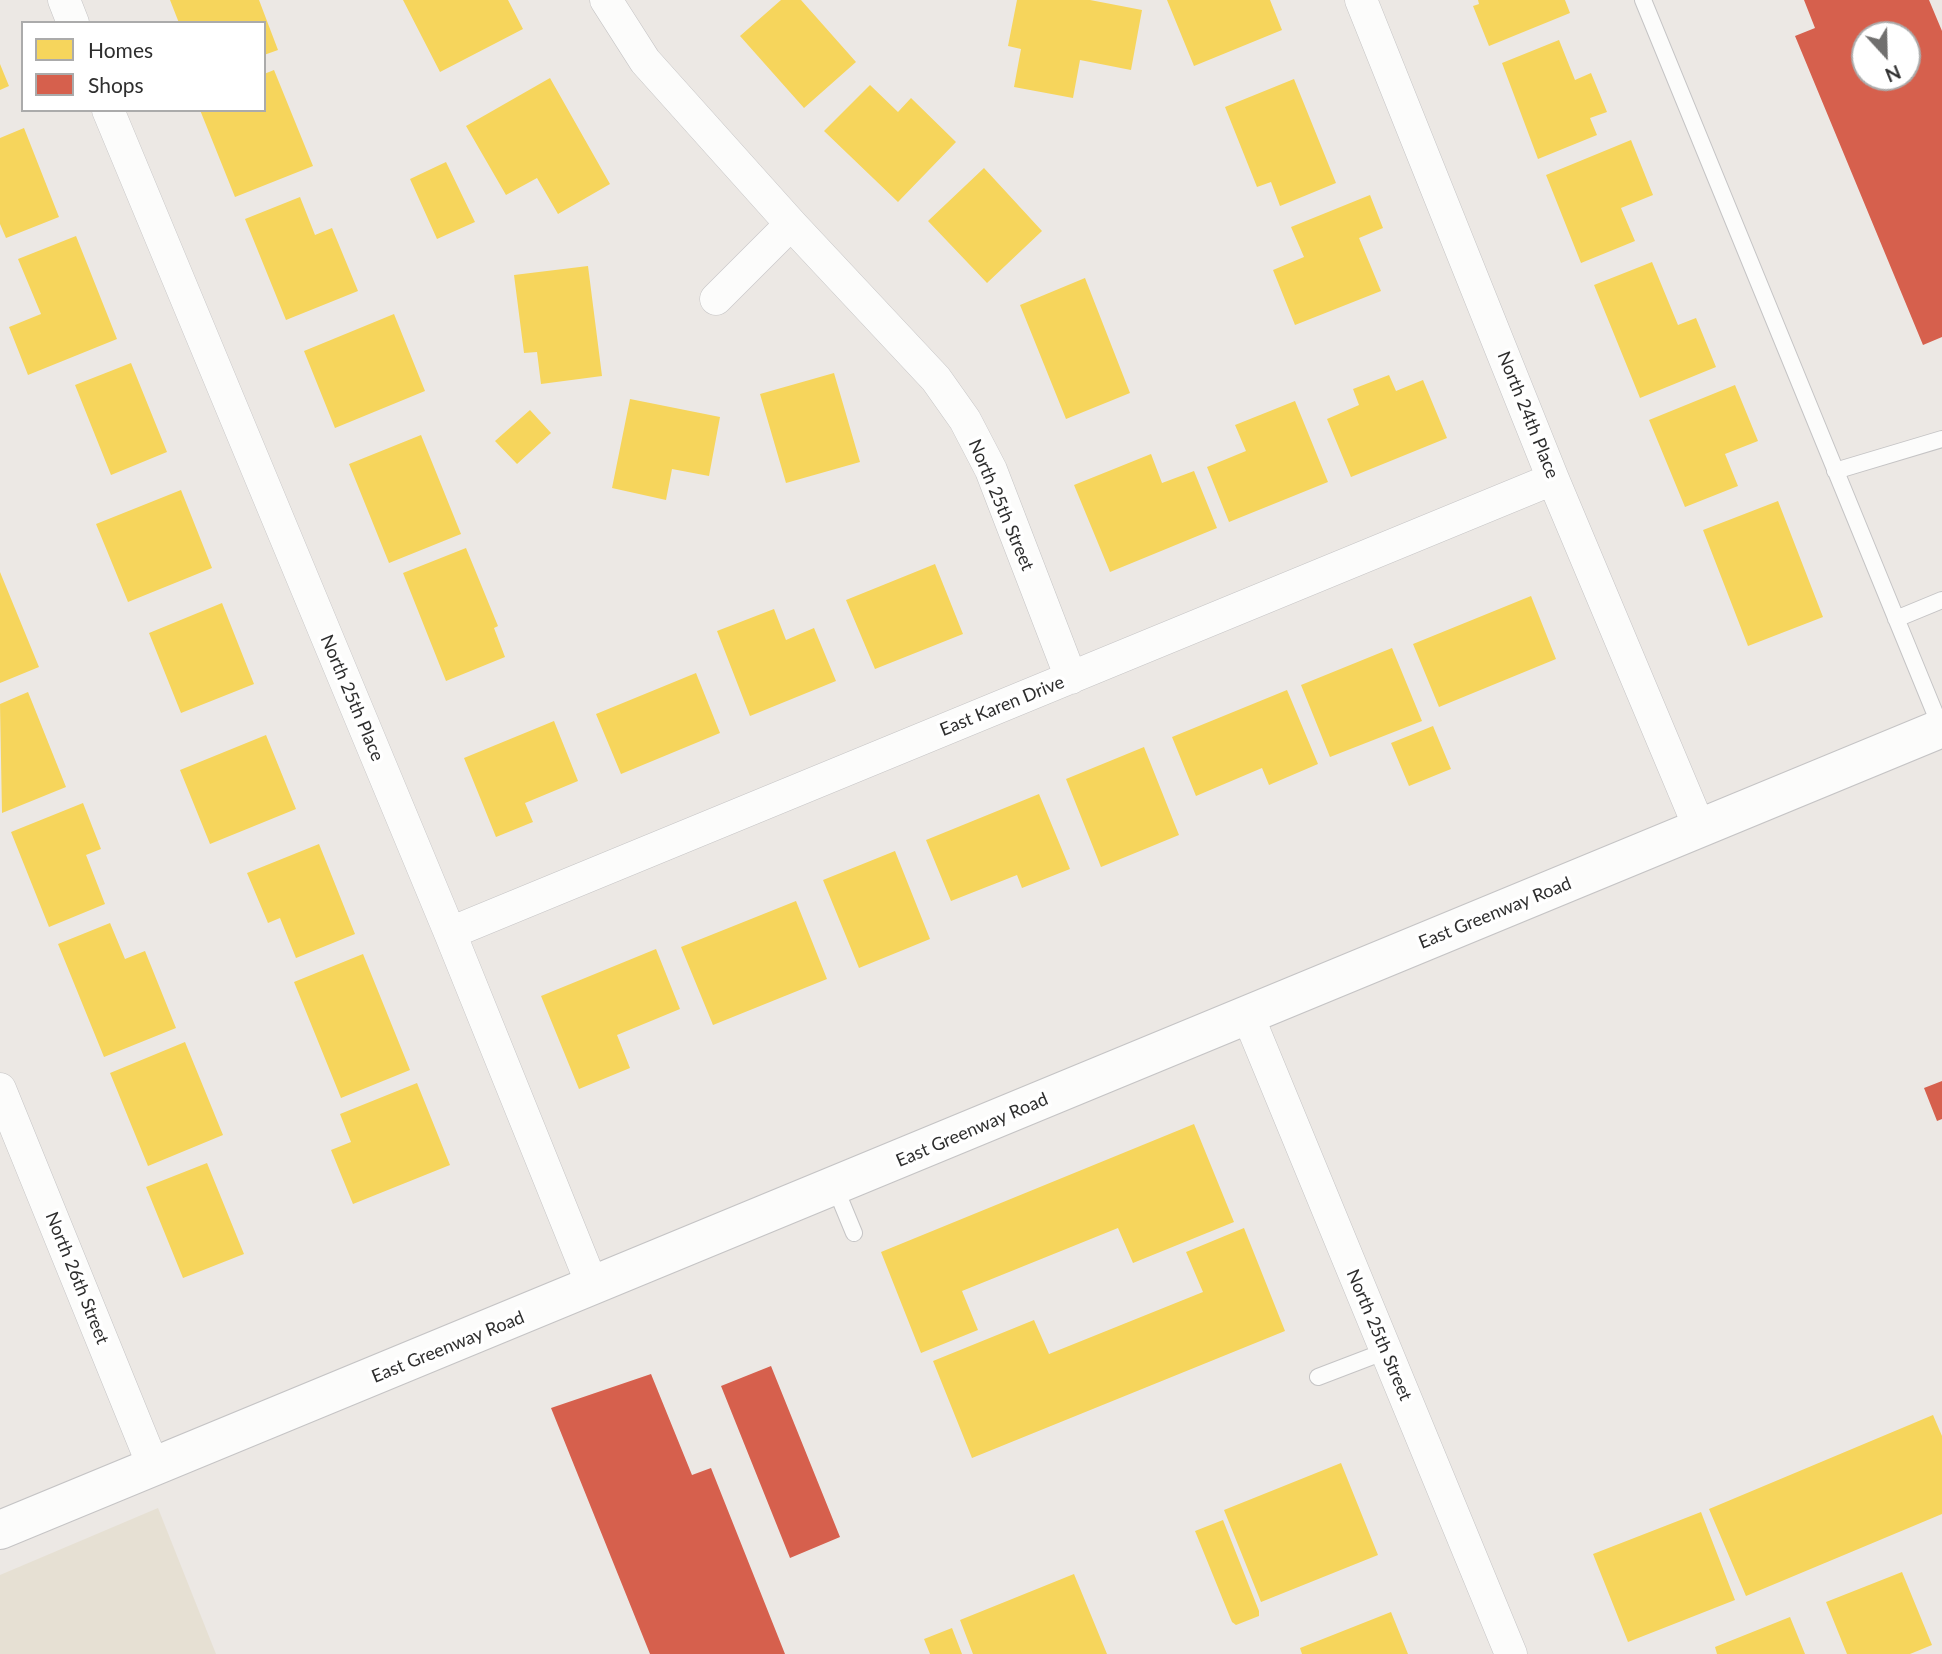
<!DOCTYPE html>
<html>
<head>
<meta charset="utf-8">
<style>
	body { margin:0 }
	#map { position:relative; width:1942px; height:1654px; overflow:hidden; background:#ece8e4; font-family:Lato,sans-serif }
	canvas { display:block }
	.legend { position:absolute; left:21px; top:21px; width:245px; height:91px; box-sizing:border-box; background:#fff; border:2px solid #ababab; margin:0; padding:9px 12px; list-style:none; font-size:21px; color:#2e2e2e }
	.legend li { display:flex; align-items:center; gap:14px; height:35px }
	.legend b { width:35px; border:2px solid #ababab }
	.north { position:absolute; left:1851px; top:21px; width:70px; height:70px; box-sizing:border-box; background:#fff; border:2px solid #ababab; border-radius:50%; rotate:158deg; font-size:19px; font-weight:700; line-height:28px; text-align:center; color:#2e2e2e }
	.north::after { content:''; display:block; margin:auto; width:24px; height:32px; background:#706f6e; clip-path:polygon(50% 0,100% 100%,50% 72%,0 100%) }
</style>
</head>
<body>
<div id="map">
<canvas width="1942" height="1654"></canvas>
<ul class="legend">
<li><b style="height:19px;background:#f6d55c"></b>Homes</li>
<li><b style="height:19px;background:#d6604d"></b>Shops</li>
</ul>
<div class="north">N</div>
</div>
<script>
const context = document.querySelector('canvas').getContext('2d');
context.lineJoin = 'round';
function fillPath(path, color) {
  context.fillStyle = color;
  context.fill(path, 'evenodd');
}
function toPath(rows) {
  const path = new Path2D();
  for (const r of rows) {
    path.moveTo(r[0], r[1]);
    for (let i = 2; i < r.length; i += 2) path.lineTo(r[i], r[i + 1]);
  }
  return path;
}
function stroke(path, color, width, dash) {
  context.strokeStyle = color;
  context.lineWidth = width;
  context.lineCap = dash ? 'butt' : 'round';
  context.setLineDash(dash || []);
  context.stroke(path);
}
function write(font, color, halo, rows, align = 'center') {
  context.font = font + ' Lato,sans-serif';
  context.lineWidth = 7;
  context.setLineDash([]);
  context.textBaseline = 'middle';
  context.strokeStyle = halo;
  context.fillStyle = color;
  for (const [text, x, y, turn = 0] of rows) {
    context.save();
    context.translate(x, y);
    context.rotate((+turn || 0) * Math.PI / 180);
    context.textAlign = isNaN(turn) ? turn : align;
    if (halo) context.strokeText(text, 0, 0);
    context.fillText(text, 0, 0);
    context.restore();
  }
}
fillPath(toPath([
	[158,1508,216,1654,0,1654,0,1575]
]), '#e6e0d3');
fillPath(toPath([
	[170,0,259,0,278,50,264,55,264,23,179,23],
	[403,0,508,0,523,29,440,72],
	[781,0,801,0,856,62,804,108,740,36],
	[1017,0,1090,0,1142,10,1131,70,1080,60,1073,98,1014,87,1021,49,1008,46],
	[1167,0,1270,0,1282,30,1194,66],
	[1478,0,1565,0,1570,13,1489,46,1473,6,1479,4],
	[1559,40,1575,80,1591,73,1607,112,1590,118,1597,135,1538,159,1502,63],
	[0,64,9,86,0,90],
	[274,70,313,166,235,197,200,110,264,110,264,74],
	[550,78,610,184,558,214,537,178,506,195,466,126],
	[1294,79,1336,183,1280,206,1271,182,1257,187,1225,107],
	[870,85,898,112,911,98,956,142,898,202,824,131],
	[24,128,59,217,6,238,0,224,0,138],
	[1631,140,1653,195,1621,208,1635,241,1581,263,1546,175],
	[446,162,475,222,437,239,410,179],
	[984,168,1042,231,987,283,928,221],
	[1370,195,1383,228,1359,238,1381,291,1295,325,1273,270,1304,257,1291,227],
	[300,197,315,235,332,228,358,291,286,320,245,219],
	[76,236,117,339,28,375,9,327,41,314,18,259],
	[1652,262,1678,325,1696,318,1716,367,1640,398,1594,285],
	[588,266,602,376,541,384,537,352,524,353,514,275],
	[1085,278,1130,393,1066,419,1020,305],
	[394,314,425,391,335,428,304,351],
	[131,363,167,452,111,475,75,385],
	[834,373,860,462,786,483,760,394],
	[1389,375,1396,391,1423,380,1447,438,1351,477,1327,419,1359,405,1353,389],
	[1735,385,1758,441,1725,454,1738,486,1685,507,1649,420],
	[630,399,720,417,709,476,672,469,666,500,612,488],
	[1295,401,1328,482,1229,522,1207,467,1246,451,1235,425],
	[530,410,551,433,517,464,495,441],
	[421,435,461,534,389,563,349,464],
	[1151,454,1162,483,1194,471,1217,528,1110,572,1074,485],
	[181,490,212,568,128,602,96,524],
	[1778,501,1823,617,1748,646,1703,530],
	[466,548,498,626,494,628,505,657,446,681,403,573],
	[935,564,963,634,875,669,846,600],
	[0,572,39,667,0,683],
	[1531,596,1556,659,1439,707,1413,644],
	[222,603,254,684,181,713,149,633],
	[774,609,786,640,814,628,836,681,750,716,717,631],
	[1392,648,1422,721,1330,757,1301,685],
	[696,673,720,733,621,774,596,714],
	[1287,690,1318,764,1269,785,1262,768,1196,796,1172,737],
	[28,692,66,787,2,813,0,704],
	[554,721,578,781,525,803,533,822,496,837,464,758],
	[1433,726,1451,769,1409,786,1391,743],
	[266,735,296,809,210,844,180,770],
	[1144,747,1179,835,1101,867,1066,779],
	[1039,794,1070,869,1022,888,1017,875,951,901,926,840],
	[83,803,101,849,86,855,105,904,49,927,11,832],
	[319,844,355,934,296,958,280,918,268,923,247,873],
	[895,851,930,939,859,968,823,880],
	[796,901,827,979,713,1025,681,947],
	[110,923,125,959,145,951,176,1028,104,1057,58,944],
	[656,949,680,1009,617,1035,630,1068,579,1089,541,996],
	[363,954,410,1070,341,1098,294,982],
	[185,1042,223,1135,148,1166,110,1073],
	[417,1083,450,1165,353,1204,331,1150,351,1142,340,1114],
	[1194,1124,1234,1222,1133,1263,1118,1228,962,1291,978,1330,921,1353,881,1252],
	[207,1163,244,1254,183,1278,146,1187],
	[1244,1228,1285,1331,972,1458,933,1361,1034,1320,1049,1354,1203,1292,1186,1252],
	[1933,1415,1942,1436,1942,1514,1746,1596,1709,1509],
	[1341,1463,1378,1555,1261,1602,1224,1510],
	[1701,1512,1735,1600,1628,1642,1593,1554],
	[1223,1520,1259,1611,1259,1616,1236,1625,1232,1622,1195,1531],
	[1902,1572,1932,1645,1910,1654,1847,1654,1826,1602],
	[1074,1574,1107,1654,973,1654,960,1620],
	[1391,1612,1408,1654,1302,1654,1300,1648],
	[1790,1617,1805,1654,1717,1654,1715,1647],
	[952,1628,962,1654,930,1654,924,1639]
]), '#f6d55c');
fillPath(toPath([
	[1804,0,1929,0,1942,31,1942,337,1923,345,1795,36,1815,28],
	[1865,35,1907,35,1907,77,1865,77],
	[1942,1081,1942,1119,1937,1121,1924,1088],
	[771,1366,840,1537,790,1558,721,1386],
	[651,1374,692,1475,711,1468,785,1654,650,1654,551,1408]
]), '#d6604d');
const service = toPath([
	[1643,0,1941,728],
	[1835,471,1942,439],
	[1896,619,1942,600],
	[835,1187,854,1233],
	[1318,1377,1386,1351]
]);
const minor = toPath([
	[64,0,73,23],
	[606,0,645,61,791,224,936,379,965,420,991,470,1071,678],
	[1361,0,1553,479,1700,829],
	[108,110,450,933,593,1287],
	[716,299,791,224],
	[450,933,1553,479],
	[1248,1016,1511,1654],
	[0,1089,154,1468]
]);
const tertiary = toPath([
	[0,1530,1942,728]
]);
stroke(service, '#c5c4c5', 18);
stroke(minor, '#c5c4c5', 33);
stroke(tertiary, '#c5c4c5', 40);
stroke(service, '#fcfcfb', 16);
stroke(minor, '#fcfcfb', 32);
stroke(tertiary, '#fcfcfb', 38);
write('18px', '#2e2e2e', '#fff', [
	["North 24th Place",1528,415,68],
	["North 25th Street",1001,505,67],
	["North 25th Place",352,698,67],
	["East Karen Drive",1002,706,-22],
	["East Greenway Road",1495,913,-22],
	["East Greenway Road",972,1130,-23],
	["North 26th Street",77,1278,68],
	["North 25th Street",1379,1335,67],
	["East Greenway Road",448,1347,-22]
]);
</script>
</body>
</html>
